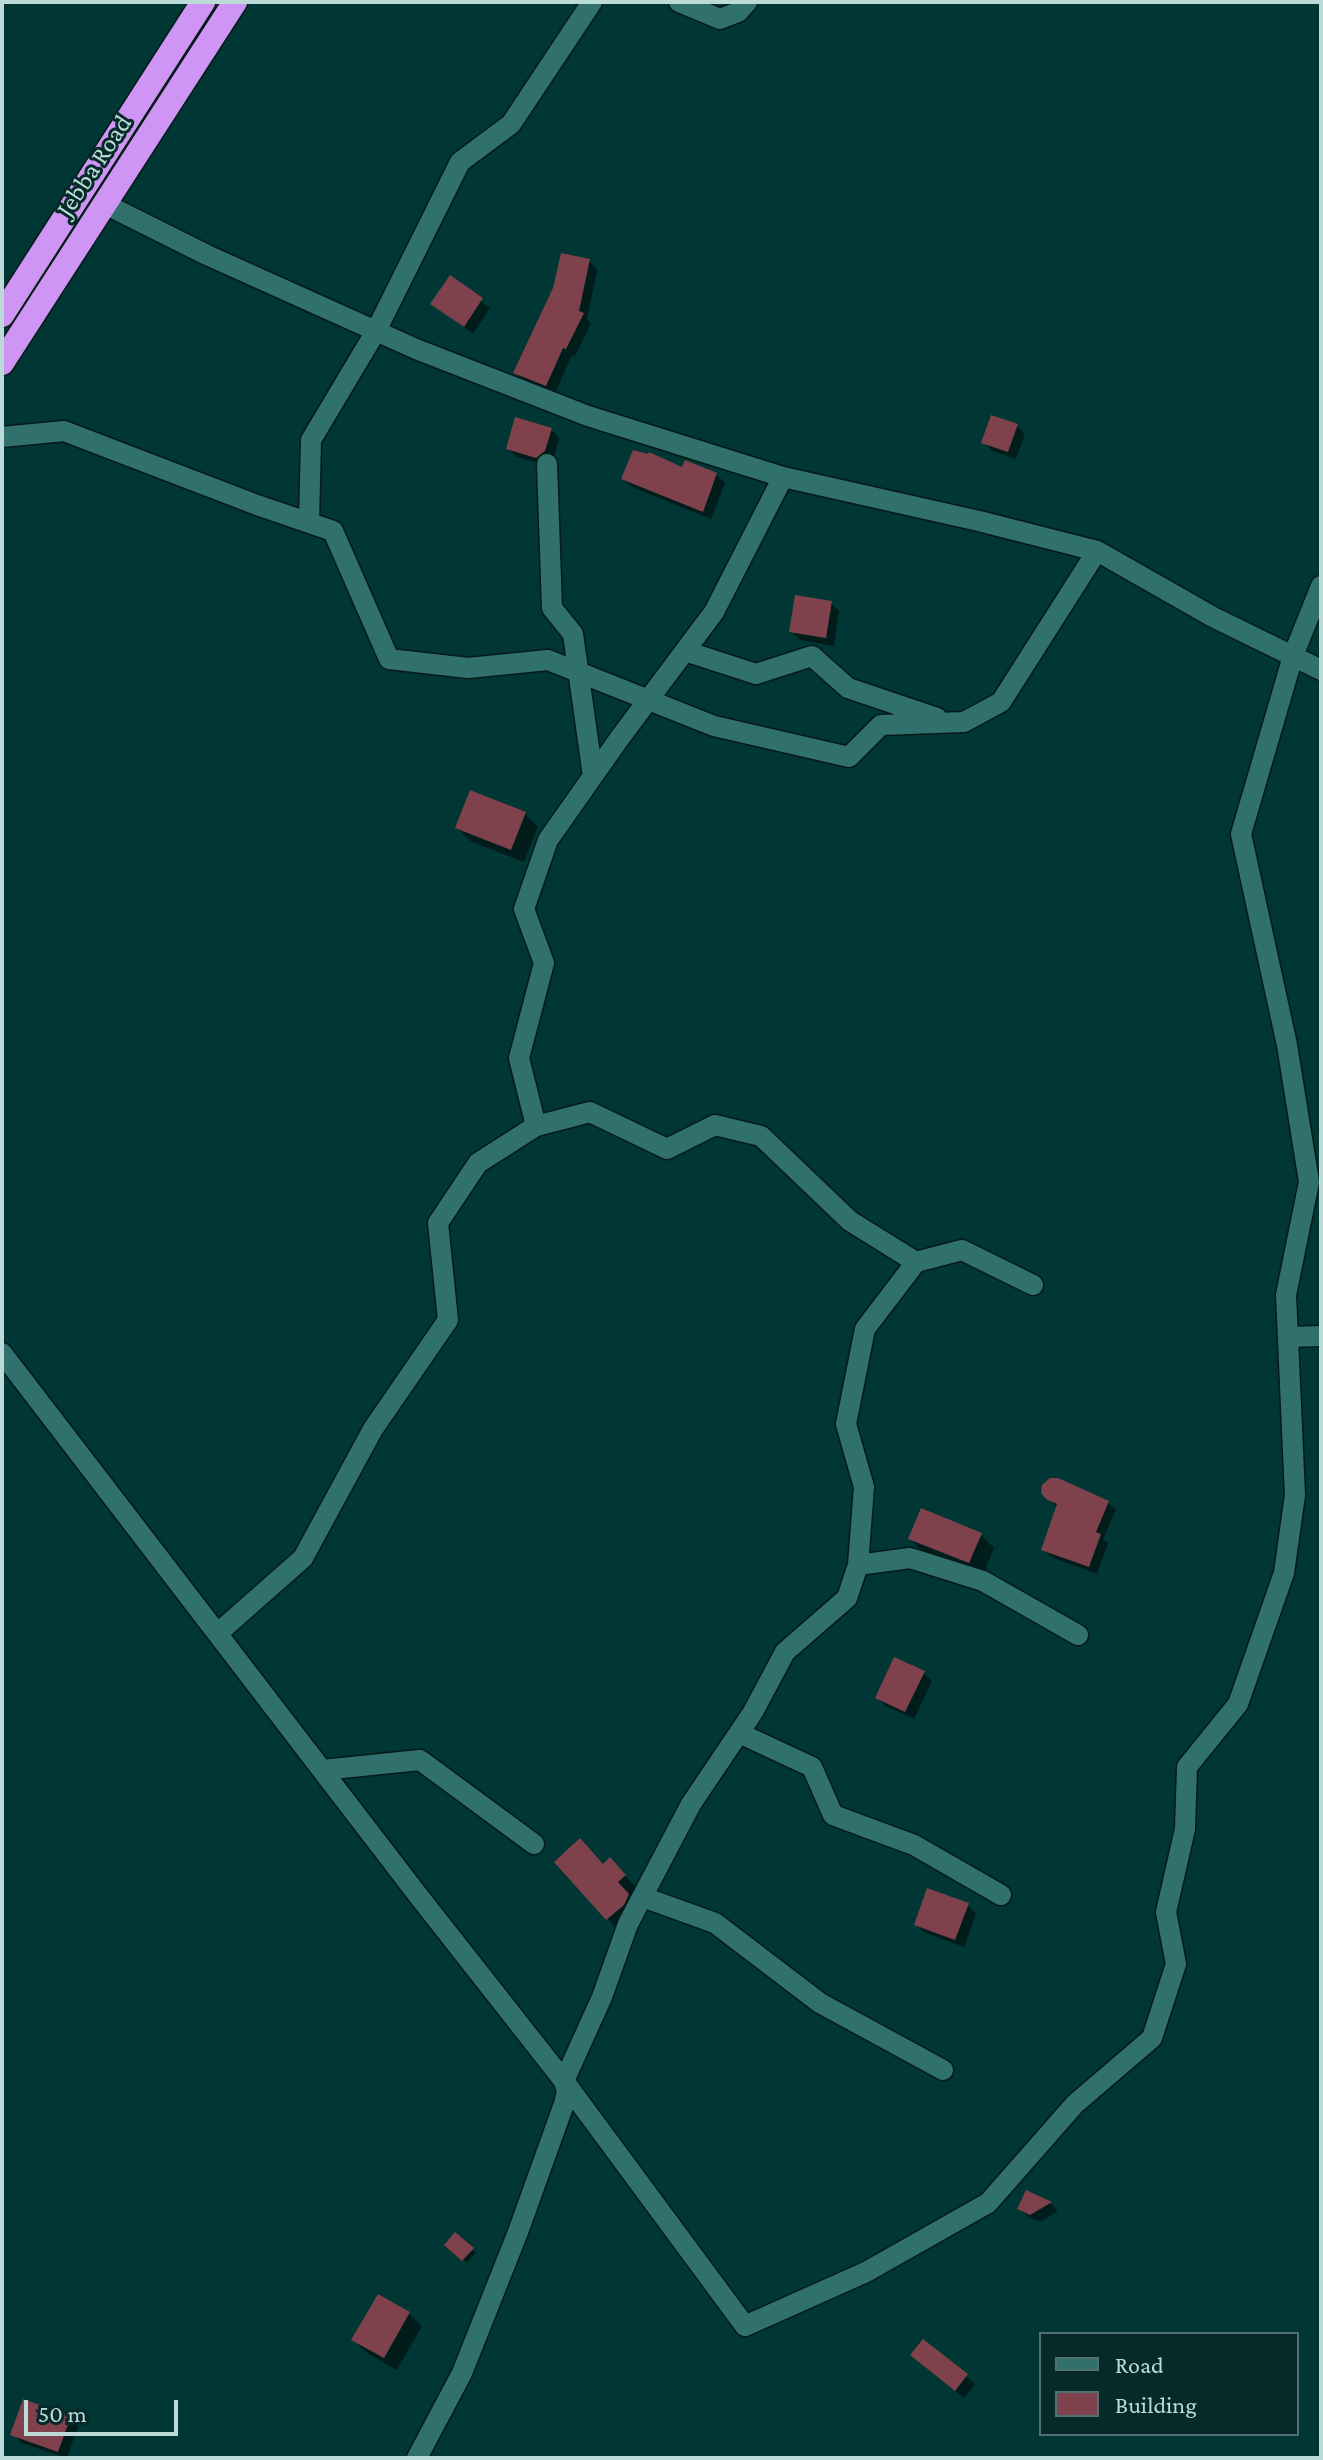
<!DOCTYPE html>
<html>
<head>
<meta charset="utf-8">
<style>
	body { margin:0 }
	#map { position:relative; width:1323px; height:2460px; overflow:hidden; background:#003634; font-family:"Crimson Pro",serif }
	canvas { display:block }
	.frame { position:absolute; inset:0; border:4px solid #bcdbd8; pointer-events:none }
	.legend { position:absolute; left:1039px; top:2332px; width:260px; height:104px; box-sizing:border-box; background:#062a29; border:2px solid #4f716f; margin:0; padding:10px 14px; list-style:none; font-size:24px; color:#bcdbd8 }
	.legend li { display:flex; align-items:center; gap:16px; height:40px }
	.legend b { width:40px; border:2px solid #4f716f }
	.scale { position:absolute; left:24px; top:2400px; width:154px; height:36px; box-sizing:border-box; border:4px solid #bcdbd8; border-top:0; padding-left:10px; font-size:24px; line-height:28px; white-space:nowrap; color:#bcdbd8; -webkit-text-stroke:6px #062a29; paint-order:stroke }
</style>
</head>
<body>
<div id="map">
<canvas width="1323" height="2460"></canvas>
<div class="frame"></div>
<ul class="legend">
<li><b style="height:10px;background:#30716e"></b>Road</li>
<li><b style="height:22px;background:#7f424c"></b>Building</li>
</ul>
<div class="scale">50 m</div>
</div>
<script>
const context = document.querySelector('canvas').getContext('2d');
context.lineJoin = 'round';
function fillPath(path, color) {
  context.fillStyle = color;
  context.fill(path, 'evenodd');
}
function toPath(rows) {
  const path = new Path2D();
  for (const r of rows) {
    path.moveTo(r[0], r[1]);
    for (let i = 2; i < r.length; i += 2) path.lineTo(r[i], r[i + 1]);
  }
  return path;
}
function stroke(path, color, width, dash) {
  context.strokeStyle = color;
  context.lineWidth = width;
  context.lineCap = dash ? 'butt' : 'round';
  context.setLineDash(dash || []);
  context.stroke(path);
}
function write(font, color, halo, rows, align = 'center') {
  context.font = font + ' "Crimson Pro",serif';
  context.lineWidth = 6;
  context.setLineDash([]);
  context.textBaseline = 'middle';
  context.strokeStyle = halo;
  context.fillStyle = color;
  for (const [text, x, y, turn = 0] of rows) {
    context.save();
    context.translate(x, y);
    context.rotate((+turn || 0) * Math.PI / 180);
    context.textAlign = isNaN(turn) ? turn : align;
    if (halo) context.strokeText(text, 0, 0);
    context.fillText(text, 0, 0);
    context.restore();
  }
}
fillPath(toPath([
	[589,261,597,270,587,319,591,323,575,356,572,355,555,393,524,381,515,372],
	[450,278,490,308,473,334,433,304],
	[1016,425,1025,434,1016,459,992,451,984,442],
	[551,429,559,438,553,460,545,465,517,457,508,449],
	[683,470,716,474,725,483,711,519,632,487,623,479],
	[831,603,839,611,834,646,800,640,791,631],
	[525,814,538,827,524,862,470,841,457,827],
	[1047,1498,1108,1503,1116,1510,1103,1539,1108,1543,1097,1574,1051,1557,1043,1549,1058,1507],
	[981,1535,994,1548,983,1575,923,1552,910,1539],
	[924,1673,932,1681,914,1719,885,1706,877,1697],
	[556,1862,604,1866,623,1873,637,1889,629,1896,641,1909,620,1932],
	[968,1905,976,1914,964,1947,925,1933,916,1924],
	[1027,2192,1050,2203,1058,2211,1040,2222,1028,2217,1019,2208],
	[455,2235,476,2253,467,2263,446,2244],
	[409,2313,422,2326,397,2370,367,2353,354,2340],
	[924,2342,975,2384,964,2398,921,2364],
	[69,2418,78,2426,67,2458,21,2443,13,2434]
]), '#0007');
fillPath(toPath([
	[561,253,590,259,579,311,584,313,566,349,563,348,546,386,513,373,553,288],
	[450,275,483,298,464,327,430,304],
	[991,415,1018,424,1008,452,981,443],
	[515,417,552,428,545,451,536,458,506,449],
	[633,450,648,454,649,452,682,467,685,460,717,473,703,512,621,479],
	[795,595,832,601,826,638,789,632],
	[470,790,526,812,511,850,455,828],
	[1050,1478,1058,1478,1109,1501,1096,1532,1101,1534,1089,1567,1041,1550,1057,1504,1046,1499,1041,1493,1042,1485],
	[921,1508,982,1533,969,1563,908,1539],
	[894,1657,925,1671,905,1712,875,1698],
	[580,1838,603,1864,610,1857,626,1875,618,1882,629,1894,624,1905,606,1920,554,1862],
	[927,1888,969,1903,955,1940,914,1925],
	[1026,2190,1052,2202,1030,2215,1017,2209],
	[455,2232,474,2248,462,2261,444,2245],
	[378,2294,410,2312,384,2358,351,2340],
	[923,2339,968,2374,955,2391,910,2355],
	[23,2399,71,2416,58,2452,10,2435]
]), '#7f424c');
const minor = toPath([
	[679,2,720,19,738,12,747,2],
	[103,203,207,255,416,349,588,416,783,477,979,521,1097,551,1213,617,1321,670],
	[2,437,64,431,257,505,333,531,389,659,468,668,548,660,714,726,849,757,881,725,964,722,1001,702,1097,551],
	[547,464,552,608,573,634,593,776],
	[783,477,714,612,619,739,548,840,524,909,544,963,519,1058,536,1126,590,1112,667,1149,715,1125,761,1136,850,1221,916,1262],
	[309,522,311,440,376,331,460,162,511,124,592,2],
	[685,651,756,674,812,656,848,688,937,718],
	[1033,1285,962,1250,916,1262,865,1329,846,1424,864,1487,858,1565,847,1598,785,1652,753,1712,691,1804,628,1924,602,1997,564,2081,745,2326,866,2272,988,2203,1075,2104,1152,2038,1176,1964,1166,1912,1185,1829,1187,1767,1238,1704,1284,1573,1295,1495,1286,1295,1309,1182,1287,1045,1241,834,1293,656,1321,586],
	[1288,1337,1321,1336],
	[2,1353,417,1894,564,2081,567,2092,564,2104,518,2232,462,2373,417,2458],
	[858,1565,910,1558,983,1581,1078,1635],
	[218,1633,303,1558,373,1429,448,1320,438,1223,478,1163,536,1126],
	[739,1733,812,1767,833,1815,914,1845,1001,1895],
	[322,1770,420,1760,534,1844],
	[643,1897,715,1923,820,2003,943,2070]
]);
const highway = toPath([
	[2,315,203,2],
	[2,363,235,2]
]);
stroke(minor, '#061a19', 23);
stroke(highway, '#061a19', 27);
stroke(minor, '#30716e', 20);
stroke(highway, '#ce95f4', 24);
write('26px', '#bcdbd8', '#062a29', [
	["Jebba Road",94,166,-57]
]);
</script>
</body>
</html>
